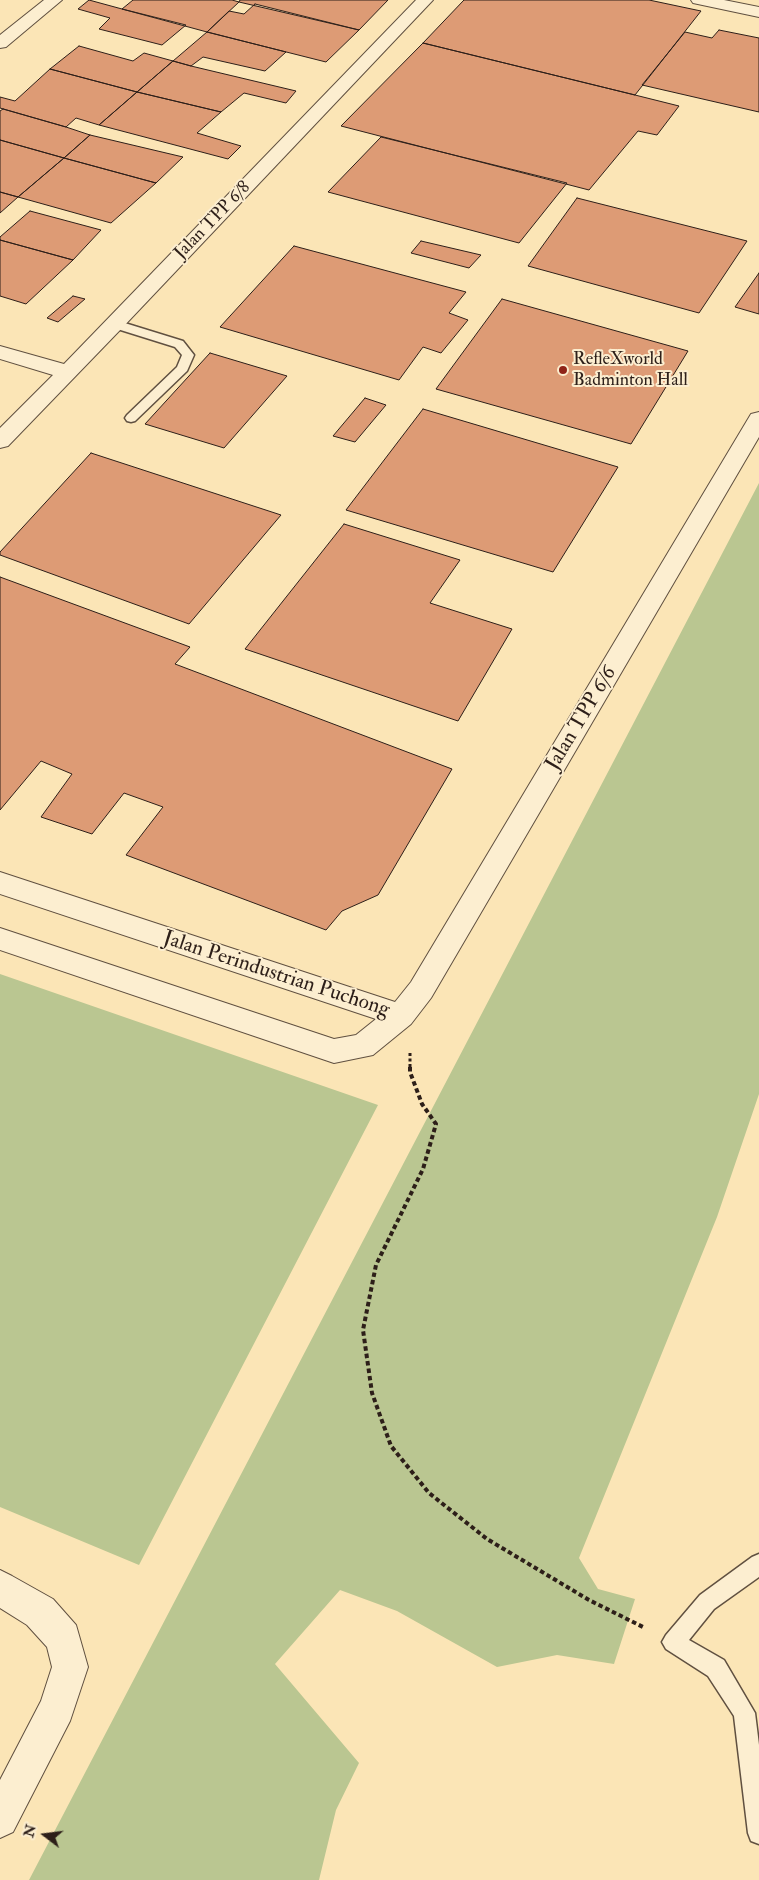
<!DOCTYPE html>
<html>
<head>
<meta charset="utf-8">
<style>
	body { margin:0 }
	#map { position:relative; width:759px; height:1880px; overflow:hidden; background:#fbe5b6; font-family:"IM FELL Double Pica",serif }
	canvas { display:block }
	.north { position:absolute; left:20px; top:1810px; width:50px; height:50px; -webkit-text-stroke:4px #fceed0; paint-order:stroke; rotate:285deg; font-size:14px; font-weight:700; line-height:20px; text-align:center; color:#2d1f19 }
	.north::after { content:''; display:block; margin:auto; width:18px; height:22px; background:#2d1f19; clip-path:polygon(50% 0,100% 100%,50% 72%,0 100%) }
</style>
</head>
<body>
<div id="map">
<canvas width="759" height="1880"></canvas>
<div class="north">N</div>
</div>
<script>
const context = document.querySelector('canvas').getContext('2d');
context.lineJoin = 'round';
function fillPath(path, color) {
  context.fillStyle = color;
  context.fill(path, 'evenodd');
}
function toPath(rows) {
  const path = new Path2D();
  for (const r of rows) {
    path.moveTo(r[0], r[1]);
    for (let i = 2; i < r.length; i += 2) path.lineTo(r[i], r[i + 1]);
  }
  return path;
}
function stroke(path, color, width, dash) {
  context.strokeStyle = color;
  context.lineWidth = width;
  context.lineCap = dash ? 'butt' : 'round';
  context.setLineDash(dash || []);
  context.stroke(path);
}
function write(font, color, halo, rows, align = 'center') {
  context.font = font + ' "IM FELL Double Pica",serif';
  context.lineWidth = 4;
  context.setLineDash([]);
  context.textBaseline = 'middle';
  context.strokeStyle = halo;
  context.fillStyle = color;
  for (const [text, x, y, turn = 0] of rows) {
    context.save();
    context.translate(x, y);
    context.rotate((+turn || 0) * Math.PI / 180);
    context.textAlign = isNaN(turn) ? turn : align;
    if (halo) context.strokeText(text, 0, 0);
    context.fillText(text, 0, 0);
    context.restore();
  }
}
fillPath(toPath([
	[759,483,759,1094,717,1217,579,1558,598,1589,635,1599,614,1664,557,1655,497,1667,397,1611,340,1590,275,1664,359,1763,336,1810,319,1880,29,1880],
	[0,974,378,1105,139,1565,0,1507]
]), '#bac691');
const building = toPath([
	[89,0,122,9,186,25,162,45,99,29,110,18,78,9,89,0],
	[133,0,232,0,239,2,207,32,122,9,133,0],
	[240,0,388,0,359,30,239,2,240,0],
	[464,0,649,0,701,11,635,95,423,43,464,0],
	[255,4,359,30,326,62,207,32,229,11,244,14,255,4],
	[719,30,759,38,759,112,642,85,685,32,712,38,719,30],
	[207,32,286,52,265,71,203,57,191,66,173,61,207,32],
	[423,43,635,95,679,106,657,135,638,131,589,190,341,126,423,43],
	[79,46,133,61,144,53,173,61,137,92,50,69,79,46],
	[173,61,191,66,296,91,286,103,244,93,221,112,137,92,173,61],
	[50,69,137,92,99,125,76,118,66,127,0,108,0,97,15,101,50,69],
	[137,92,221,112,197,133,241,146,228,159,99,125,137,92],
	[3,109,66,127,90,135,64,158,0,140,0,111,3,109],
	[90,135,183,157,156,183,64,158,90,135],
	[381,137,567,183,519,243,328,192,381,137],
	[0,140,64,158,18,197,0,192,0,140],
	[64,158,156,183,111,223,18,197,64,158],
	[0,192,18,197,0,213,0,192],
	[577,198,747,241,699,313,528,266,577,198],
	[30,211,101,230,73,260,0,240,0,237,30,211],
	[0,240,73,260,26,304,0,296,0,240],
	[421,241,481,255,469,268,411,253,421,241],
	[294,246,466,292,449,313,468,320,441,353,423,347,399,380,220,327,294,246],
	[759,273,759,314,735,307,759,273],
	[73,296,85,299,58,322,47,318,73,296],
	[502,299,688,351,631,444,436,389,502,299],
	[210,353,287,376,224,448,145,424,210,353],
	[365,398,386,405,355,442,333,436,365,398],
	[423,409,618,467,553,572,346,510,423,409],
	[91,453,281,515,189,624,0,555,0,552,91,453],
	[344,524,460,560,430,603,512,629,458,721,245,649,344,524],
	[0,577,190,647,175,664,452,769,378,895,342,911,326,930,126,855,163,807,124,793,92,834,41,817,72,774,41,761,0,810,0,577]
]);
fillPath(building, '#dd9b75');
stroke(building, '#2d1f19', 1);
const service = toPath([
	[115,320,183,341,194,355,187,371,135,421,131,422,127,421,125,418,127,415,177,367,182,355,175,347,111,327,109,324,115,320],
	[759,1554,759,1577,714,1609,689,1640,724,1660,755,1713,759,1745,759,1844,751,1841,748,1833,734,1716,708,1676,666,1649,662,1642,666,1635,700,1595,752,1557,759,1554]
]);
const minor = toPath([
	[44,0,62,0,6,47,0,48,0,35,44,0],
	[416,0,433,0,122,328,8,446,0,448,0,428,53,375,0,359,0,346,64,364,416,0],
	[691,0,724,0,759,7,759,17,693,3,691,0],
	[0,1570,12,1576,53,1599,76,1625,88,1667,70,1721,13,1832,0,1838,0,1780,41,1701,52,1667,47,1647,27,1625,0,1608,0,1570]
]);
const tertiary = toPath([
	[759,412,759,437,431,998,411,1024,373,1055,334,1063,0,950,0,928,334,1039,356,1035,376,1019,0,894,0,872,395,1002,411,982,748,419,751,414,759,412]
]);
stroke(service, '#605040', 3);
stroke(minor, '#605040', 2);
stroke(tertiary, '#605040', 2);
stroke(toPath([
	[410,1053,410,1068]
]), '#2d1f19', 3, [3, 2.5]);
stroke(toPath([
	[410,1067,410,1072,422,1104,436,1124,423,1169,376,1265,363,1330,372,1393,391,1446,429,1493,487,1539,589,1600,645,1628]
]), '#2d1f19', 4, [4.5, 3]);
fillPath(service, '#fceed0');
fillPath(minor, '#fceed0');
fillPath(tertiary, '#fceed0');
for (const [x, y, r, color] of [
	[563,370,5,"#8f2418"]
]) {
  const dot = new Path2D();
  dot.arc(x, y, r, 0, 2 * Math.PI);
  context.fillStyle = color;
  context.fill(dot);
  stroke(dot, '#fceed0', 2);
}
write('18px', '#2d1f19', '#fceed0', [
	["Jalan TPP 6/8",213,221,-46]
]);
write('18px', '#2d1f19', '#fceed0', [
	["RefleXworld",573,360],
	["Badminton Hall",573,381]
], 'left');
write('21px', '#2d1f19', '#fceed0', [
	["Jalan TPP 6/6",582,719,-59],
	["Jalan Perindustrian Puchong",276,975,18]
]);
</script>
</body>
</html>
